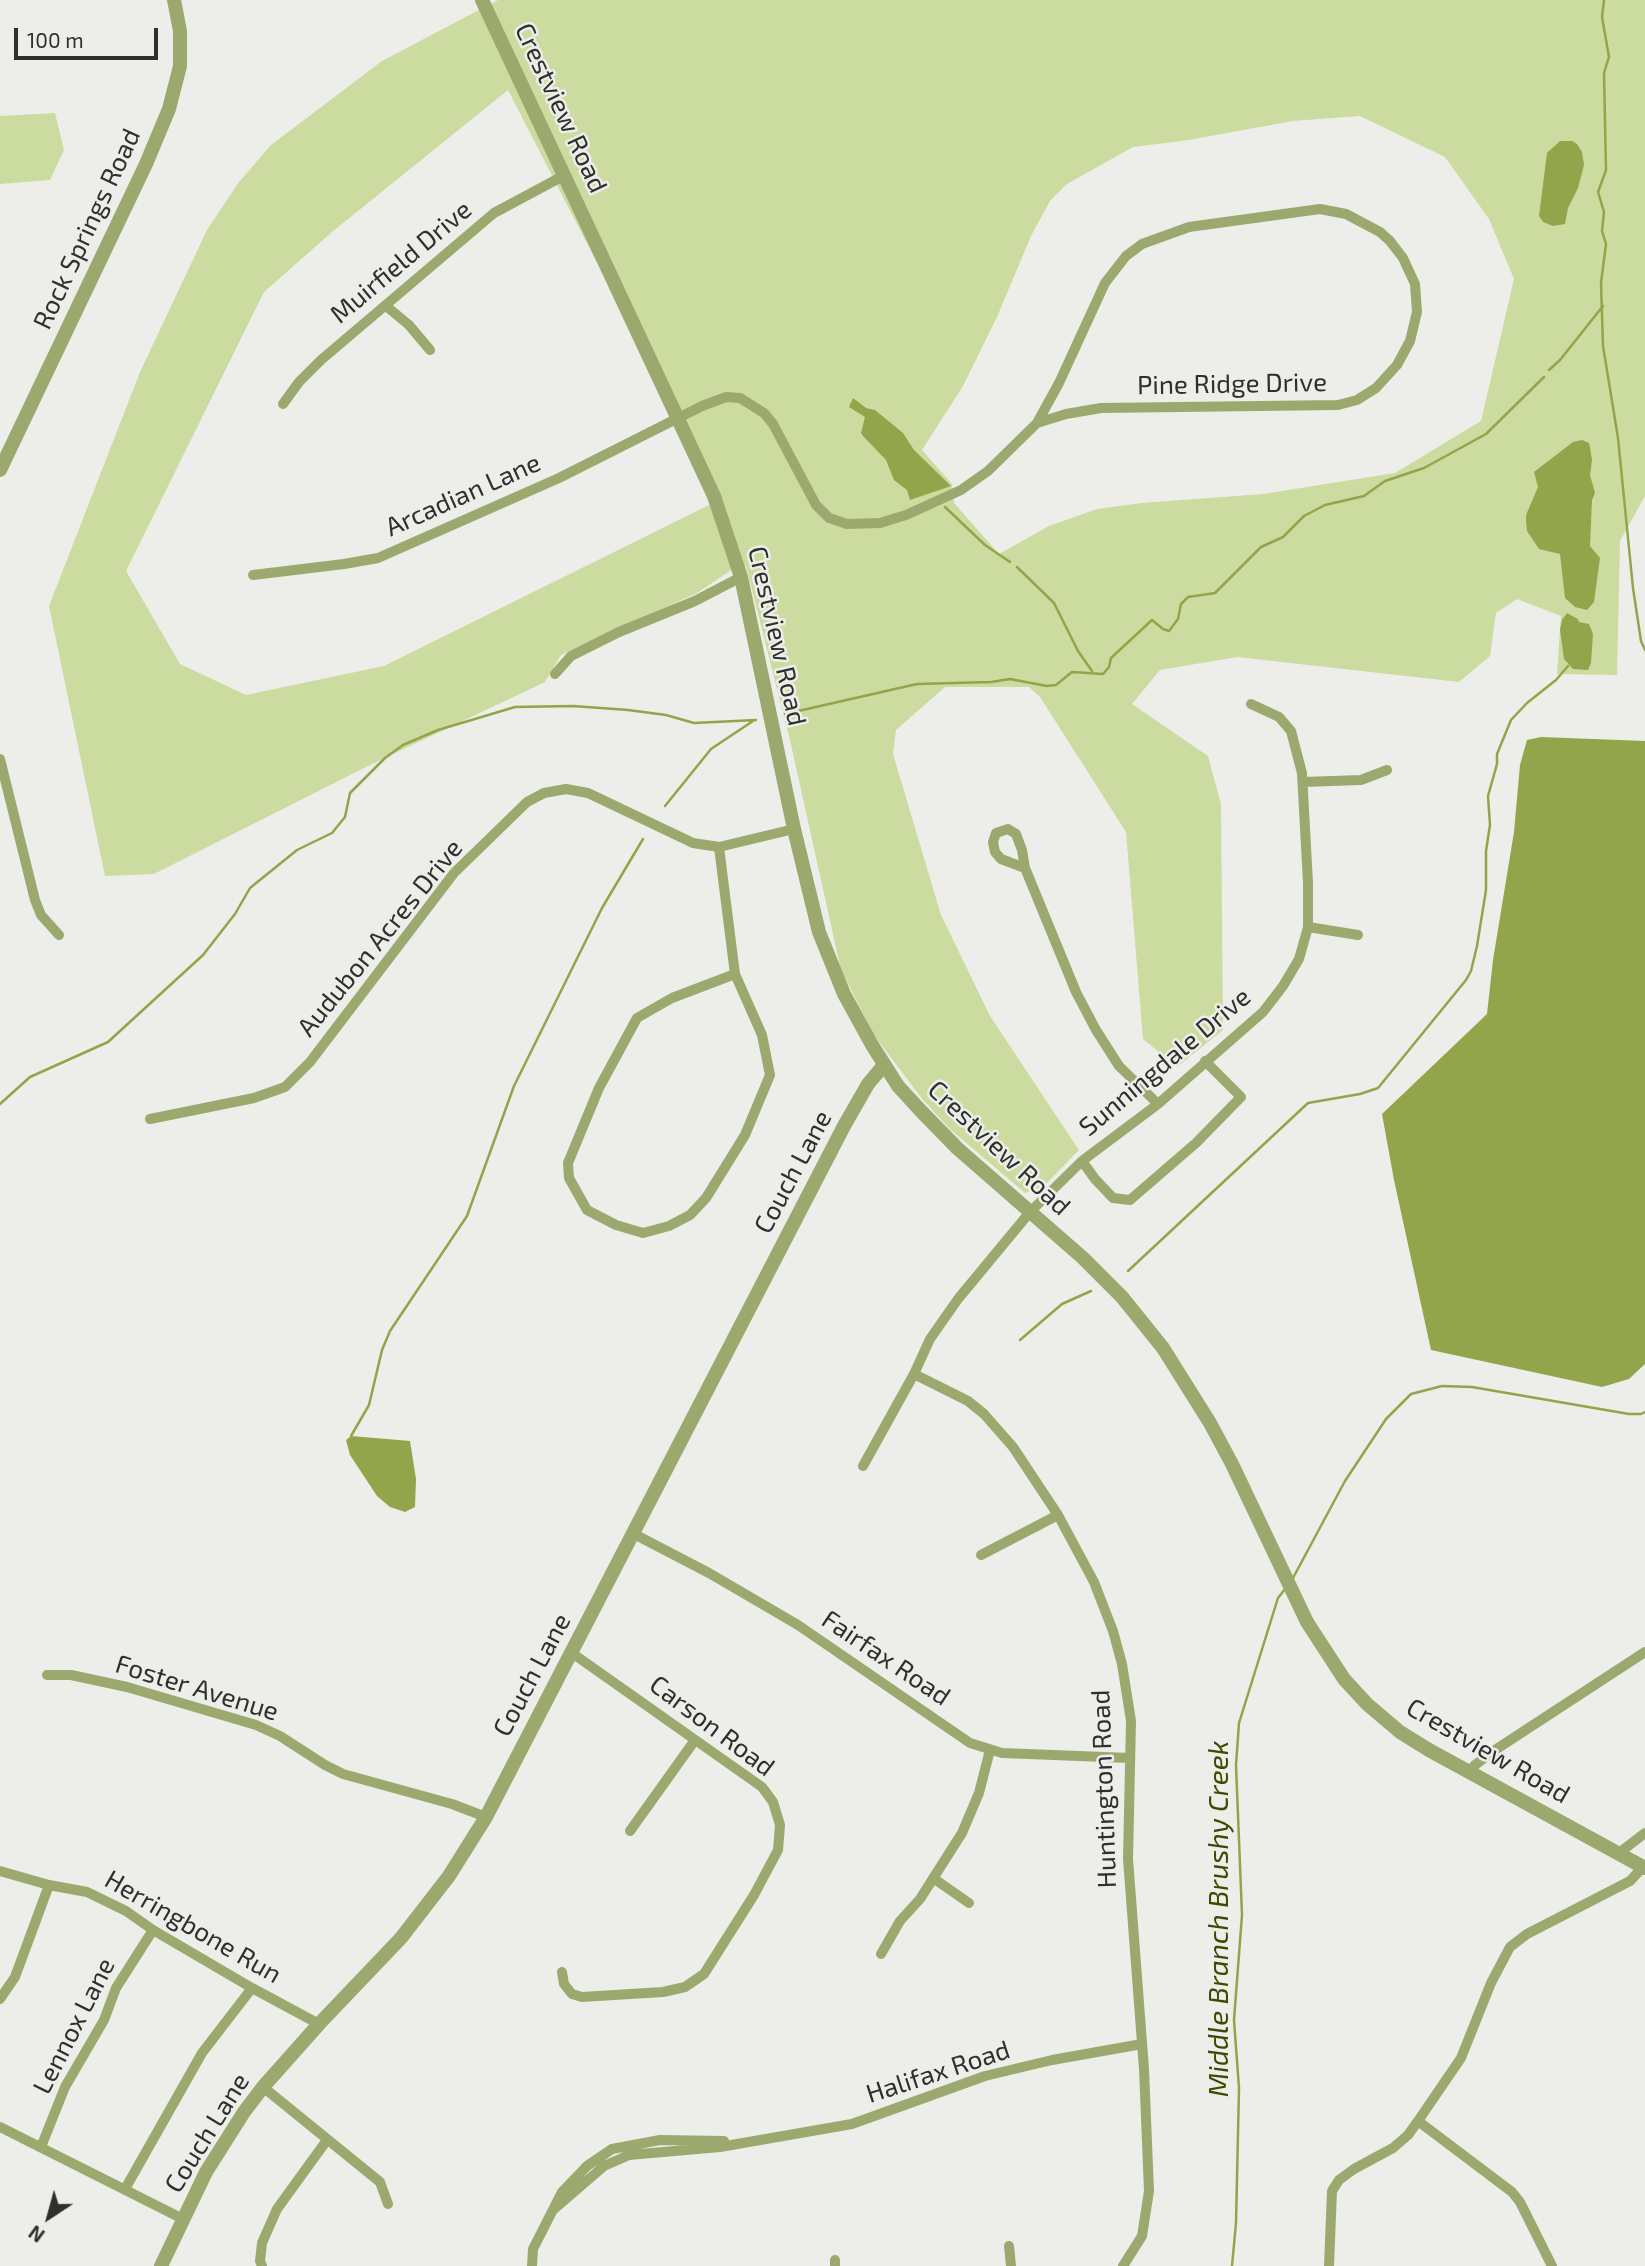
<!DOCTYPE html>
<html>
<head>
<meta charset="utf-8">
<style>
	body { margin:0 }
	#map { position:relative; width:1645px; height:2266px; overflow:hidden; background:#edeee9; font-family:"Exo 2",sans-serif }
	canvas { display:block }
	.north { position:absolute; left:14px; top:2182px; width:70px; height:70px; -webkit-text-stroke:5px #edeee9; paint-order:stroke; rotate:216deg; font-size:19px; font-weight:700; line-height:28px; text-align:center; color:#2f2f2d }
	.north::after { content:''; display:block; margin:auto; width:24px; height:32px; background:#2f2f2d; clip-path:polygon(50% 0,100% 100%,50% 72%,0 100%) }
	.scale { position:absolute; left:14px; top:28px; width:144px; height:32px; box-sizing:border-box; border:4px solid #2f2f2d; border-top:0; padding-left:9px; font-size:21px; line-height:24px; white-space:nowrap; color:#2f2f2d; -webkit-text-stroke:5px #edeee9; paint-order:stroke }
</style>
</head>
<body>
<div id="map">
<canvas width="1645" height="2266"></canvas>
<div class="north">N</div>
<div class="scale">100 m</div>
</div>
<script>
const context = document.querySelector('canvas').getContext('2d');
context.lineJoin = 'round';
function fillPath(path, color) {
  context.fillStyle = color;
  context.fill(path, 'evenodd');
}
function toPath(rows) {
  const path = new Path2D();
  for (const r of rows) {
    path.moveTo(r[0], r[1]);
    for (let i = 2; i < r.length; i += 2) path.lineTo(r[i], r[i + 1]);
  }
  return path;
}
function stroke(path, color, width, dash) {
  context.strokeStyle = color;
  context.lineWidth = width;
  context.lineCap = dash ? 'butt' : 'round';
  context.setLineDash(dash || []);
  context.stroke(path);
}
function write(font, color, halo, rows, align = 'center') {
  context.font = font + ' "Exo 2",sans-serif';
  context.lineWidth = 5;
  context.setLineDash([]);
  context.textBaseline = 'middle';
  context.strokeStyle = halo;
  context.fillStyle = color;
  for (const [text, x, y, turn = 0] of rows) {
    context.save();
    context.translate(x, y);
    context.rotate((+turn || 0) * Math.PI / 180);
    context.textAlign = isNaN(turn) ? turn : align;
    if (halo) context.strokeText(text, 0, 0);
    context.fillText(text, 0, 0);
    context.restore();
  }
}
fillPath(toPath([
	[498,0,1645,0,1645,496,1620,541,1617,675,1557,674,1561,616,1517,599,1496,613,1490,656,1459,682,1237,657,1160,670,1132,704,1208,756,1221,804,1223,1030,1177,1067,1143,1039,1126,832,1040,697,1029,687,945,687,896,730,893,754,941,915,990,1016,1079,1150,1044,1186,1025,1193,950,1129,923,1100,874,1035,841,970,790,740,746,566,733,569,697,593,561,655,545,682,372,764,154,874,105,876,49,606,140,372,207,230,239,182,271,145,382,61],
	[508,90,630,327,711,504,384,666,246,695,180,664,126,571,264,292,332,232],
	[1360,116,1445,157,1489,219,1514,279,1481,421,1395,473,1263,494,1142,503,1097,509,1049,526,999,554,954,503,952,484,922,450,963,386,997,317,1031,236,1050,201,1067,184,1133,147,1189,140,1293,121],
	[55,113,64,150,50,180,0,184,0,116]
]), '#ccdba0');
fillPath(toPath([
	[1560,141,1572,141,1577,144,1582,152,1584,165,1578,188,1568,208,1565,224,1553,226,1543,222,1539,216,1547,153],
	[853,398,866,408,875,410,903,433,914,450,951,486,910,500,907,490,894,480,886,460,863,436,861,433,865,417,849,407],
	[1582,440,1589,443,1590,448,1592,460,1590,475,1595,493,1592,500,1590,546,1600,558,1594,602,1587,610,1575,607,1565,598,1560,554,1539,549,1527,531,1526,522,1526,515,1538,487,1534,472,1573,442],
	[1567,613,1578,619,1579,622,1589,624,1593,634,1591,663,1588,670,1573,669,1564,659,1560,630,1562,620],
	[1541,737,1645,741,1645,1364,1629,1379,1602,1387,1431,1350,1394,1180,1382,1114,1487,1014,1493,960,1514,832,1520,765,1527,740],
	[351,1436,410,1441,416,1479,415,1507,405,1512,390,1507,377,1496,350,1455,346,1440]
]), '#92a54a');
stroke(toPath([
	[1604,0,1602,17,1609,57,1604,73,1606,170,1598,192,1604,212,1602,231,1606,244,1601,283,1603,346,1618,438,1633,588,1641,641,1645,650],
	[1549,370,1560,360,1603,306],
	[945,507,985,545,1010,562],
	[1017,567,1054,603,1078,651,1092,671],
	[785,714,917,684,991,682,1010,679,1047,686,1056,685,1072,672,1103,674,1109,667,1111,658,1152,620,1163,629,1169,631,1178,619,1181,604,1188,597,1215,593,1261,547,1283,537,1304,516,1325,505,1364,496,1385,481,1424,468,1486,434,1544,377],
	[665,806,711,749,753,721],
	[0,1104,30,1077,108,1042,203,955,235,914,250,888,297,850,332,833,345,817,350,793,385,758,403,745,438,730,515,707,573,706,628,710,666,715,694,723,756,720],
	[1128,1271,1308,1103,1360,1094,1378,1088,1466,980,1471,971,1477,946,1486,890,1486,851,1490,825,1488,796,1497,764,1497,754,1511,720,1527,703,1556,680,1568,666],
	[1020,1340,1062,1304,1091,1291],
	[351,1436,369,1405,382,1350,390,1331,467,1216,514,1086,602,908,643,839],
	[1293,1578,1345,1481,1386,1419,1411,1394,1442,1386,1472,1387,1629,1414,1641,1414,1645,1412],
	[1232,2266,1236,2223,1239,2088,1234,2020,1242,1915,1236,1765,1239,1723,1278,1598,1285,1589]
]), '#92a54a', 2.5);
stroke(toPath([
	[1320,209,1346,214,1380,232,1390,241,1403,258,1415,284,1417,312,1410,341,1397,365,1376,388,1357,400,1338,405,1101,408,1066,414,1037,423,1059,383,1105,283,1126,256,1142,244,1189,227,1320,209],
	[386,306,409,325,430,350],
	[283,404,299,382,321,360,494,213,565,175],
	[253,575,344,564,378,558,559,478,702,406,726,397,740,398,764,413,773,424,816,505,829,518,847,524,880,523,906,515,961,490,988,471,1037,423],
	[555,674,571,656,619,632,695,601,741,577],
	[0,759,35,900,41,915,59,935],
	[1303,782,1361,780,1387,770],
	[719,847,735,974,762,1035,770,1075,745,1135,706,1198,690,1215,669,1226,643,1233,616,1225,587,1210,569,1178,568,1163,599,1088,637,1018,672,998,735,974],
	[1025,868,1001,859,995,852,993,842,996,833,1008,829,1016,834,1022,850,1025,868,1076,992,1096,1030,1119,1066,1158,1104],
	[1308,927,1358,935],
	[150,1119,254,1098,285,1087,310,1062,454,873,527,802,544,793,566,789,588,793,693,843,719,847,794,829],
	[1082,1161,1095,1179,1113,1198,1130,1200,1196,1143,1241,1097,1205,1061],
	[863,1466,914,1374],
	[634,1534,709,1573,798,1625,970,1743,1002,1753,1130,1758],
	[981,1555,1058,1515],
	[47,1675,71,1675,127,1687,256,1725,280,1736,325,1765,343,1774,452,1804,486,1817],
	[1469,1772,1475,1765,1495,1750,1645,1652],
	[630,1831,695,1740],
	[1619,1853,1645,1833],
	[0,1871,49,1885,87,1892,126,1911,153,1930,252,1988,319,2024],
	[933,1878,969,1903],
	[881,1954,900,1921,920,1899,962,1833,979,1793,990,1750],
	[562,1972,564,1984,572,1994,582,1997,663,1992,685,1987,704,1974,754,1895,778,1850,780,1825,773,1802,762,1787,572,1653],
	[0,1999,15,1977,49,1885],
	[263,2087,380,2182,388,2204],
	[1418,2121,1461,2058,1491,1983,1510,1947,1527,1934,1630,1881,1643,1867],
	[0,2127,183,2219],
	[41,2147,65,2087,104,2020,116,1988,153,1930],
	[125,2189,202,2053,252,1988],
	[553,2210,604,2166,629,2155,720,2147,852,2124,985,2076,1052,2060,1142,2044],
	[1009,2246,1011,2266],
	[835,2260,835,2266],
	[262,2266,260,2261,262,2243,277,2209,327,2140],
	[532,2266,533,2249,562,2192,587,2166,612,2149,660,2140,724,2141],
	[1123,2266,1142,2236,1149,2191,1144,2069,1128,1859,1131,1721,1122,1664,1113,1631,1094,1582,1058,1515,1013,1447,984,1414,968,1401,914,1374,930,1339,958,1299,1030,1212,1082,1161,1158,1104,1263,1012,1283,986,1299,959,1308,927,1308,883,1302,773,1291,731,1279,717,1251,704],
	[1329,2266,1332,2191,1339,2180,1354,2169,1393,2148,1408,2135,1418,2121,1512,2192,1520,2202,1552,2266]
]), '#9ba96f', 10);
stroke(toPath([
	[482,0,714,496,741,577,794,829,819,932,844,994,872,1045,898,1086,920,1110,957,1148,1083,1258,1122,1297,1163,1348,1210,1423,1232,1464,1307,1622,1344,1679,1367,1704,1400,1732,1429,1750,1645,1868],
	[0,470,146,164,169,109,180,66,180,31,174,0],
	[161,2266,206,2172,244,2112,263,2087,319,2024,401,1938,449,1876,486,1817,844,1126,868,1084,884,1065]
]), '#9ba96f', 14);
write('26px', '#2f2f2d', '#edeee9', [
	["Crestview Road",561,108,65],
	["Rock Springs Road",87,229,-65],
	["Muirfield Drive",401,262,-40],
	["Pine Ridge Drive",1232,384,-1],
	["Arcadian Lane",463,495,-24],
	["Crestview Road",777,636,77],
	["Audubon Acres Drive",380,938,-51],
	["Sunningdale Drive",1165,1062,-40],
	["Crestview Road",999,1148,43],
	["Couch Lane",793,1172,-62],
	["Fairfax Road",886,1658,34],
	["Couch Lane",532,1675,-62],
	["Foster Avenue",197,1688,17],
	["Carson Road",712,1726,37],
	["Crestview Road",1488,1751,30],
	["Huntington Road",1104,1789,-92],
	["Herringbone Run",193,1927,30],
	["Lennox Lane",74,2026,-63],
	["Halifax Road",938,2072,-18],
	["Couch Lane",207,2133,-58]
]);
write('italic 28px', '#3e4901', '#edeee9', [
	["Middle Branch Brushy Creek",1219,1919,-90]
]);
</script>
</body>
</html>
